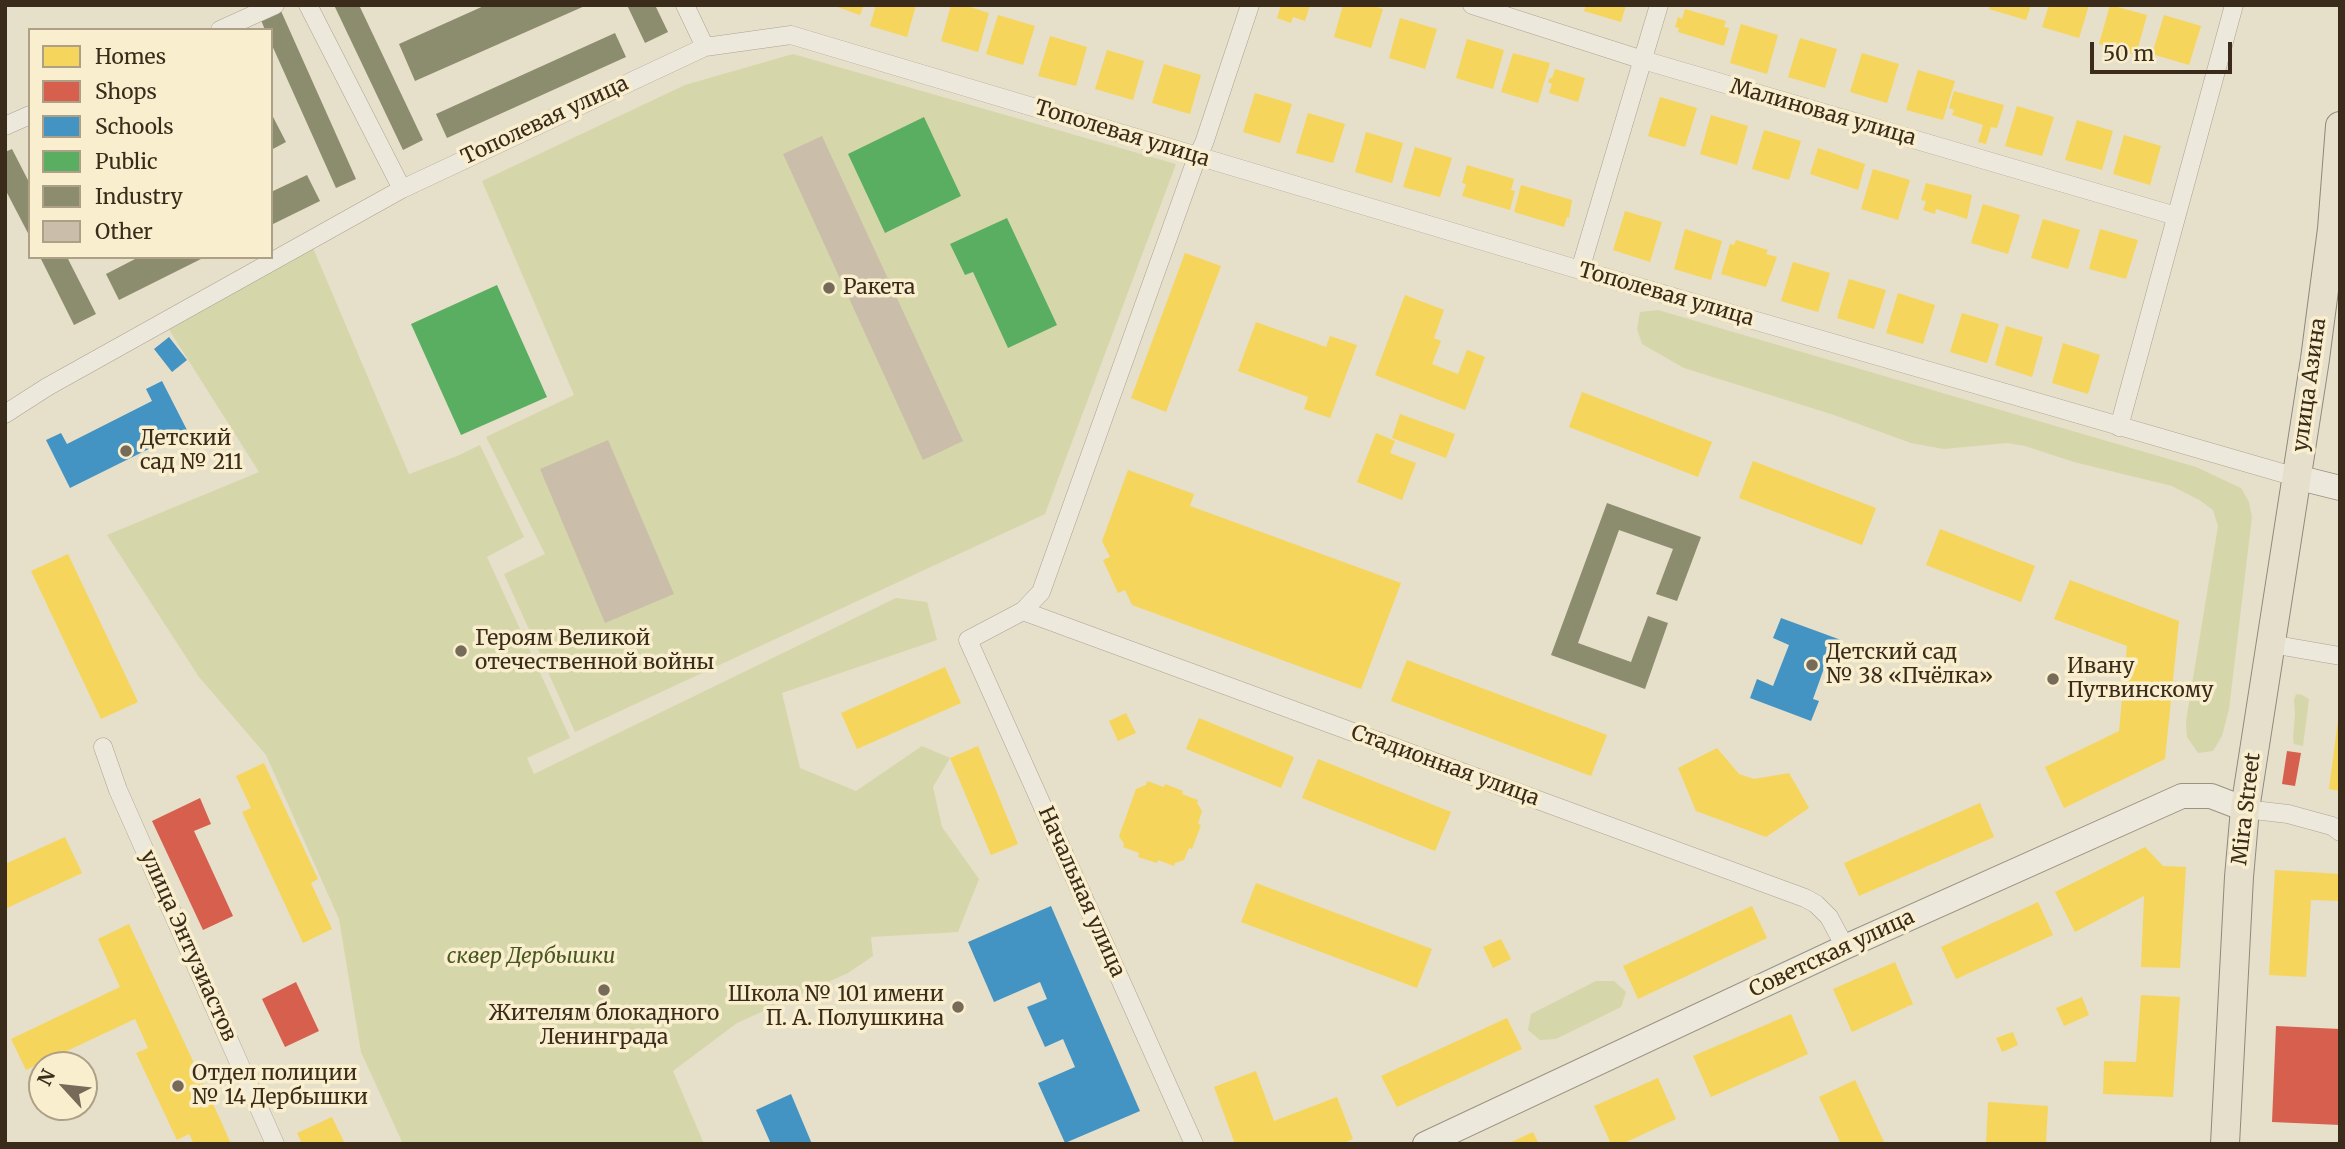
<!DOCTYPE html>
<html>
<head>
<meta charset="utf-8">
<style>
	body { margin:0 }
	#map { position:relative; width:2345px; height:1149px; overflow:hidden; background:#e6dfc9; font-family:Merriweather,serif }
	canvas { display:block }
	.frame { position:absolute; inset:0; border:7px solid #3a2b1b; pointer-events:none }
	.legend { position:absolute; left:28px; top:28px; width:245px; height:231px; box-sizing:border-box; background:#f9eece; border:2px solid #ada086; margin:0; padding:9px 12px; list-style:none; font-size:21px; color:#3a2b1b }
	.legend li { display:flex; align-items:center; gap:14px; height:35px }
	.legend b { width:35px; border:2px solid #ada086 }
	.north { position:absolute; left:28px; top:1051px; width:70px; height:70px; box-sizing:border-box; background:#f9eece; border:2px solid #ada086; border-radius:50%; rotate:297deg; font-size:19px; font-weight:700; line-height:28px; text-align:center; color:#3a2b1b }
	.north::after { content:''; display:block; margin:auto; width:24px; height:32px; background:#766a58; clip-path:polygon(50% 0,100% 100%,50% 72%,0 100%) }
	.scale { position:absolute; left:2090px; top:42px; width:142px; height:32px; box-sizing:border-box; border:4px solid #3a2b1b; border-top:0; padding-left:9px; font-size:21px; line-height:24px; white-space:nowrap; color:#3a2b1b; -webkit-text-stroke:5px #f9eece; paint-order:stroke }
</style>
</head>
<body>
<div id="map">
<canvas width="2345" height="1149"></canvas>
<div class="frame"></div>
<ul class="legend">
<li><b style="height:19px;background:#f6d55c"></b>Homes</li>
<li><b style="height:19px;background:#d6604d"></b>Shops</li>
<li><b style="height:19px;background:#4393c3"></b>Schools</li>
<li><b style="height:19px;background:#5aae61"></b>Public</li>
<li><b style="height:19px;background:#8c8c6e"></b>Industry</li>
<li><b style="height:19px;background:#cabdaa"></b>Other</li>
</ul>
<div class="north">N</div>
<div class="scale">50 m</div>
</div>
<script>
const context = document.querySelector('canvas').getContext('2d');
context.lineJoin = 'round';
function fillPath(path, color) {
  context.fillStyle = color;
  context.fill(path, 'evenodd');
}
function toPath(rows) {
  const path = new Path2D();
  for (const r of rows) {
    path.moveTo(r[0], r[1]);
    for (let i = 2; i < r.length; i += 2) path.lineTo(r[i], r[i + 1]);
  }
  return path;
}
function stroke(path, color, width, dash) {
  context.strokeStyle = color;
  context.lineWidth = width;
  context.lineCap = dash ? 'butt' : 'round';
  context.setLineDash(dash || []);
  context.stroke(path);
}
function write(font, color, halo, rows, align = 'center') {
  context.font = font + ' Merriweather,serif';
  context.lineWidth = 7;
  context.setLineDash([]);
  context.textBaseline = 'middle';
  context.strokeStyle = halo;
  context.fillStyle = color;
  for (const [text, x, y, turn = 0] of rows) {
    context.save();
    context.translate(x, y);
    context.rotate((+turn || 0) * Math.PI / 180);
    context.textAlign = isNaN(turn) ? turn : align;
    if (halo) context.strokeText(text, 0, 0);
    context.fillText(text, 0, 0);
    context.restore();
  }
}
fillPath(toPath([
	[793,54,1176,164,1045,514,575,732,504,574,545,554,486,437,574,395,482,181,685,85],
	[313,248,409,474,457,456,480,445,524,537,487,557,570,738,527,758,534,774,896,598,927,602,937,640,782,693,800,768,856,791,922,746,950,758,933,787,942,827,979,879,958,932,871,937,873,956,848,973,737,1023,673,1071,704,1144,403,1144,361,1052,339,919,266,755,199,677,107,535,259,472,168,328],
	[1658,310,2196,467,2241,488,2249,502,2252,517,2229,709,2222,736,2213,751,2198,753,2187,737,2186,721,2218,526,2213,510,2201,501,2172,486,2074,462,2025,446,2007,443,1944,449,1911,443,1834,415,1684,368,1642,344,1637,329,1640,312],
	[2296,694,2302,695,2309,699,2303,746,2294,744,2293,739,2295,714,2294,700],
	[1596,981,1614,981,1626,992,1621,1007,1556,1039,1540,1040,1528,1030,1531,1014]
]), '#d5d7aa');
fillPath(toPath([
	[832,5,864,5,860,15],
	[876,5,916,5,907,37,870,26],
	[951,5,964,5,989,13,978,52,941,41],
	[1281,5,1310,5,1305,21,1293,17,1291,23,1277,18],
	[1343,5,1370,5,1383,9,1371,48,1334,37],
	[1586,5,1626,5,1621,22,1584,11],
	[1990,5,2031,5,2026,20,1989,9],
	[2049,5,2089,5,2079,38,2042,27],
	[2110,5,2147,15,2136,55,2099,44],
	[1685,9,1726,21,1724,27,1729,28,1724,46,1678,32,1679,28,1675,27,1678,17,1682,19],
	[998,15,1035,26,1023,65,986,54],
	[2164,15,2201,26,2189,65,2152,54],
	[1400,18,1437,29,1425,69,1389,58],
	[1741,24,1778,35,1767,74,1730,63],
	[1050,36,1087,47,1076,86,1038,76],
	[1800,38,1837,49,1825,88,1788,77],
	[1467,39,1504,50,1493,89,1456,78],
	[1107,50,1144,61,1133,100,1095,89],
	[1513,53,1550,63,1538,103,1501,92],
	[1862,53,1899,64,1887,103,1850,92],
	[1164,64,1201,75,1190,114,1152,103],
	[1555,69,1585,78,1578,102,1549,93,1552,84,1548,82,1550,78,1552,78],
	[1918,70,1955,81,1943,120,1906,110],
	[1954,91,2004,105,1997,128,1991,127,1986,144,1978,142,1983,125,1952,115,1954,110,1949,108],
	[1255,93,1292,104,1280,143,1243,132],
	[1660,97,1697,108,1685,147,1648,136],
	[2017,106,2054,117,2042,156,2005,146],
	[1308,113,1345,124,1333,163,1296,153],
	[1711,115,1748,126,1737,165,1700,154],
	[2077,120,2113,131,2102,170,2065,160],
	[1764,130,1801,141,1789,180,1752,169],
	[1366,132,1403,143,1392,183,1355,172],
	[2124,135,2161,146,2150,185,2113,174],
	[1415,147,1452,158,1440,197,1403,187],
	[1818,148,1865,164,1858,190,1810,174],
	[1467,165,1514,179,1511,190,1515,191,1510,210,1462,196,1466,184,1462,183],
	[1873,169,1910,180,1898,220,1861,209],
	[1926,183,1972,195,1967,219,1936,209,1935,214,1923,210,1926,201,1921,200],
	[1521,185,1572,200,1569,218,1567,217,1564,227,1514,212],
	[1983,204,2020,215,2008,254,1971,243],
	[1625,211,1662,222,1650,262,1613,250],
	[2043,219,2080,230,2068,269,2031,258],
	[1685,229,1722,241,1711,280,1674,269],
	[2100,229,2138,240,2126,279,2089,269],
	[1736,240,1768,250,1766,254,1777,257,1766,287,1721,274,1730,244,1734,245],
	[1185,253,1221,266,1166,412,1131,398],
	[1793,262,1830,273,1818,312,1781,301],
	[1849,279,1886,290,1874,329,1837,318],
	[1898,293,1935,305,1923,344,1886,333],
	[1405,295,1444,310,1434,338,1441,341,1432,364,1458,374,1467,350,1485,357,1465,410,1375,375],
	[1962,313,1999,324,1987,363,1950,352],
	[1256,322,1326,347,1330,336,1357,345,1330,418,1304,409,1308,397,1238,371],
	[2006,326,2043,337,2032,377,1995,365],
	[2063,343,2100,355,2088,394,2052,383],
	[1582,392,1712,442,1698,477,1569,427],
	[1400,414,1455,434,1446,458,1392,438],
	[1376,433,1395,441,1390,453,1416,463,1402,500,1357,482],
	[1753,461,1876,508,1862,545,1739,498],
	[1128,470,1194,494,1190,506,1401,583,1361,689,1132,605,1125,590,1118,593,1103,560,1110,557,1102,541],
	[1940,529,2035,566,2021,602,1926,565],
	[68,554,138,702,101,719,31,571],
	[2070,580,2179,621,2165,759,2064,808,2045,767,2119,731,2127,646,2054,619],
	[1407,660,1607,735,1591,776,1391,701],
	[945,667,961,703,857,749,841,713],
	[1126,713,1136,733,1118,741,1109,721],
	[1199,718,1294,757,1281,788,1186,749],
	[2338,720,2340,720,2340,791,2329,789],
	[978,746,1018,844,991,855,950,758],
	[1717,748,1739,774,1754,779,1789,773,1809,808,1766,837,1696,811,1678,768],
	[1318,759,1451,812,1435,851,1302,798],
	[264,763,318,879,311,883,332,929,303,943,242,812,251,808,236,776],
	[1147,781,1164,787,1165,784,1183,791,1182,794,1198,800,1197,803,1202,811,1198,824,1201,825,1192,849,1189,848,1184,860,1175,863,1174,866,1158,860,1157,863,1138,857,1139,853,1123,847,1124,844,1119,836,1136,789,1146,785],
	[1980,803,1994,837,1859,896,1844,863],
	[65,837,82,873,5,909,5,864],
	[2145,847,2163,866,2186,867,2180,968,2141,967,2144,896,2075,932,2055,892],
	[2275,870,2340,874,2339,901,2311,900,2306,977,2269,975],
	[1256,883,1432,949,1417,988,1241,922],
	[2038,902,2053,935,1956,979,1941,947],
	[1752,906,1767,938,1638,999,1623,966],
	[129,924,220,1119,231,1144,194,1144,189,1134,177,1140,136,1053,148,1048,135,1019,26,1070,11,1039,120,987,98,939],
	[1501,939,1511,959,1493,968,1483,947],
	[1895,962,1913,1004,1852,1032,1833,989],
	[2141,995,2180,997,2173,1097,2103,1094,2104,1061,2136,1062],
	[2082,997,2089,1015,2064,1026,2056,1008],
	[1791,1014,1808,1054,1711,1097,1693,1056],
	[1507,1018,1522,1049,1397,1107,1381,1076],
	[2013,1032,2018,1045,2002,1052,1996,1038],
	[1256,1071,1274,1121,1337,1097,1353,1139,1341,1144,1235,1144,1214,1087],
	[1658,1078,1676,1119,1622,1144,1611,1144,1594,1106],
	[1855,1080,1885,1144,1841,1144,1819,1097],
	[1988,1102,2048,1106,2046,1144,1986,1144],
	[332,1117,345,1144,302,1144,297,1133],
	[1533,1132,1539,1144,1507,1144]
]), '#f6d55c');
fillPath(toPath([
	[2287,751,2301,753,2295,786,2282,784],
	[200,798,211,824,194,831,233,916,203,930,152,821],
	[296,982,319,1031,285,1047,262,999],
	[2276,1026,2340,1029,2340,1125,2272,1122]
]), '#d6604d');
fillPath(toPath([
	[169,337,187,360,172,372,154,349],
	[162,381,187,430,70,488,46,440,61,433,67,444,152,401,146,389],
	[1781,618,1841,640,1832,662,1827,660,1813,699,1819,701,1811,721,1750,698,1757,679,1773,686,1789,645,1773,638],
	[1051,906,1140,1111,1065,1143,1038,1083,1075,1067,1063,1039,1045,1047,1027,1007,1047,999,1040,982,994,1002,968,942],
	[791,1094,812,1144,771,1144,756,1110]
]), '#4393c3');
fillPath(toPath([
	[924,117,961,196,885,233,848,154],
	[1007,218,1057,325,1008,348,973,272,965,275,950,244],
	[497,285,547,397,461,435,411,324]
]), '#5aae61');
fillPath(toPath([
	[334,5,359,5,423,140,403,150],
	[486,5,587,5,415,81,399,44],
	[627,5,655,5,668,32,645,43],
	[281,11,356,179,336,188,271,43,271,30,265,30,261,20],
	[615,33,626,57,447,138,436,114],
	[271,113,286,142,271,150],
	[12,149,30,184,30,237,5,189,5,152],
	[307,175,320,201,271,225,271,192],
	[40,257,67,257,96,314,74,325],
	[139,257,205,257,119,300,106,274],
	[1607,503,1701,537,1677,601,1656,594,1673,549,1619,530,1578,643,1631,662,1648,616,1668,623,1645,689,1551,655]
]), '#8c8c6e');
fillPath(toPath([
	[822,136,963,441,923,460,783,154],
	[608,440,674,594,605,623,540,469]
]), '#cabdaa');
const street = toPath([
	[308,5,402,189],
	[685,5,705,47],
	[1472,5,1643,60,2176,216],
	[220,30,275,5],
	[5,126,30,115],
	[1580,270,1659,5],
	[5,414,47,387,402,189,705,47,791,35,1580,270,2296,477],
	[2119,427,2234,5],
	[1023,611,1805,898,1816,904,1829,917,1845,947],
	[2271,644,2340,656],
	[103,747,118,790,275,1144],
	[2245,809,2288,814,2332,826,2340,832],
	[1194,1144,968,640,1023,611,1041,592,1197,157,1204,143,1250,5]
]);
const secondary = toPath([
	[2296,477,2340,488],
	[1425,1144,1845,947,2182,796,2211,796,2245,809]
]);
const primary = toPath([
	[2225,1144,2239,877,2245,809,2315,359,2332,229,2340,126]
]);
stroke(street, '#aba393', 19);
stroke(secondary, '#9a9383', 26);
stroke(primary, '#90887a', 30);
stroke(street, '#ede8dc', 18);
stroke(secondary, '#ede8dc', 24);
stroke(primary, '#e5dfcc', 28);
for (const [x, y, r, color] of [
	[829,288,7,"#766a58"],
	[126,451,7,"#766a58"],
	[461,651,7,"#766a58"],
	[1812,665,7,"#766a58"],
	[2053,679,7,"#766a58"],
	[604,990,7,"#766a58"],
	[958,1007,7,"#766a58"],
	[178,1086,7,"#766a58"]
]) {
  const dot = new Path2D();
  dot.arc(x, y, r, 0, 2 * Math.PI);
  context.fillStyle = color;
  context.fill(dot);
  stroke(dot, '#f9eece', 2.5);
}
write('21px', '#3a2b1b', '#f9eece', [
	["Малиновая улица",1823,113,16],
	["Тополевая улица",545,121,-25],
	["Тополевая улица",1122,134,17],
	["Тополевая улица",1666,295,16],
	["улица Азина",2310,385,-82],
	["Стадионная улица",1445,766,20],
	["Mira Street",2247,809,-83],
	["Начальная улица",1081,892,66],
	["улица Энтузиастов",188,946,66],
	["Советская улица",1832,954,-25]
]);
write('21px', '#3a2b1b', '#f9eece', [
	["Ракета",843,288],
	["Детский",140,439],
	["сад № 211",140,463],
	["Героям Великой",475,639],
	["отечественной войны",475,663],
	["Детский сад",1826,653],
	["№ 38 «Пчёлка»",1826,677],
	["Ивану",2067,667],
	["Путвинскому",2067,691],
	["Школа № 101 имени",944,995,"right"],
	["П. А. Полушкина",944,1019,"right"],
	["Жителям блокадного",604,1014,"center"],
	["Ленинграда",604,1038,"center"],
	["Отдел полиции",192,1074],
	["№ 14 Дербышки",192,1098]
], 'left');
write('italic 21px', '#47581f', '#f9eece', [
	["сквер Дербышки",531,957]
]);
</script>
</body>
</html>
